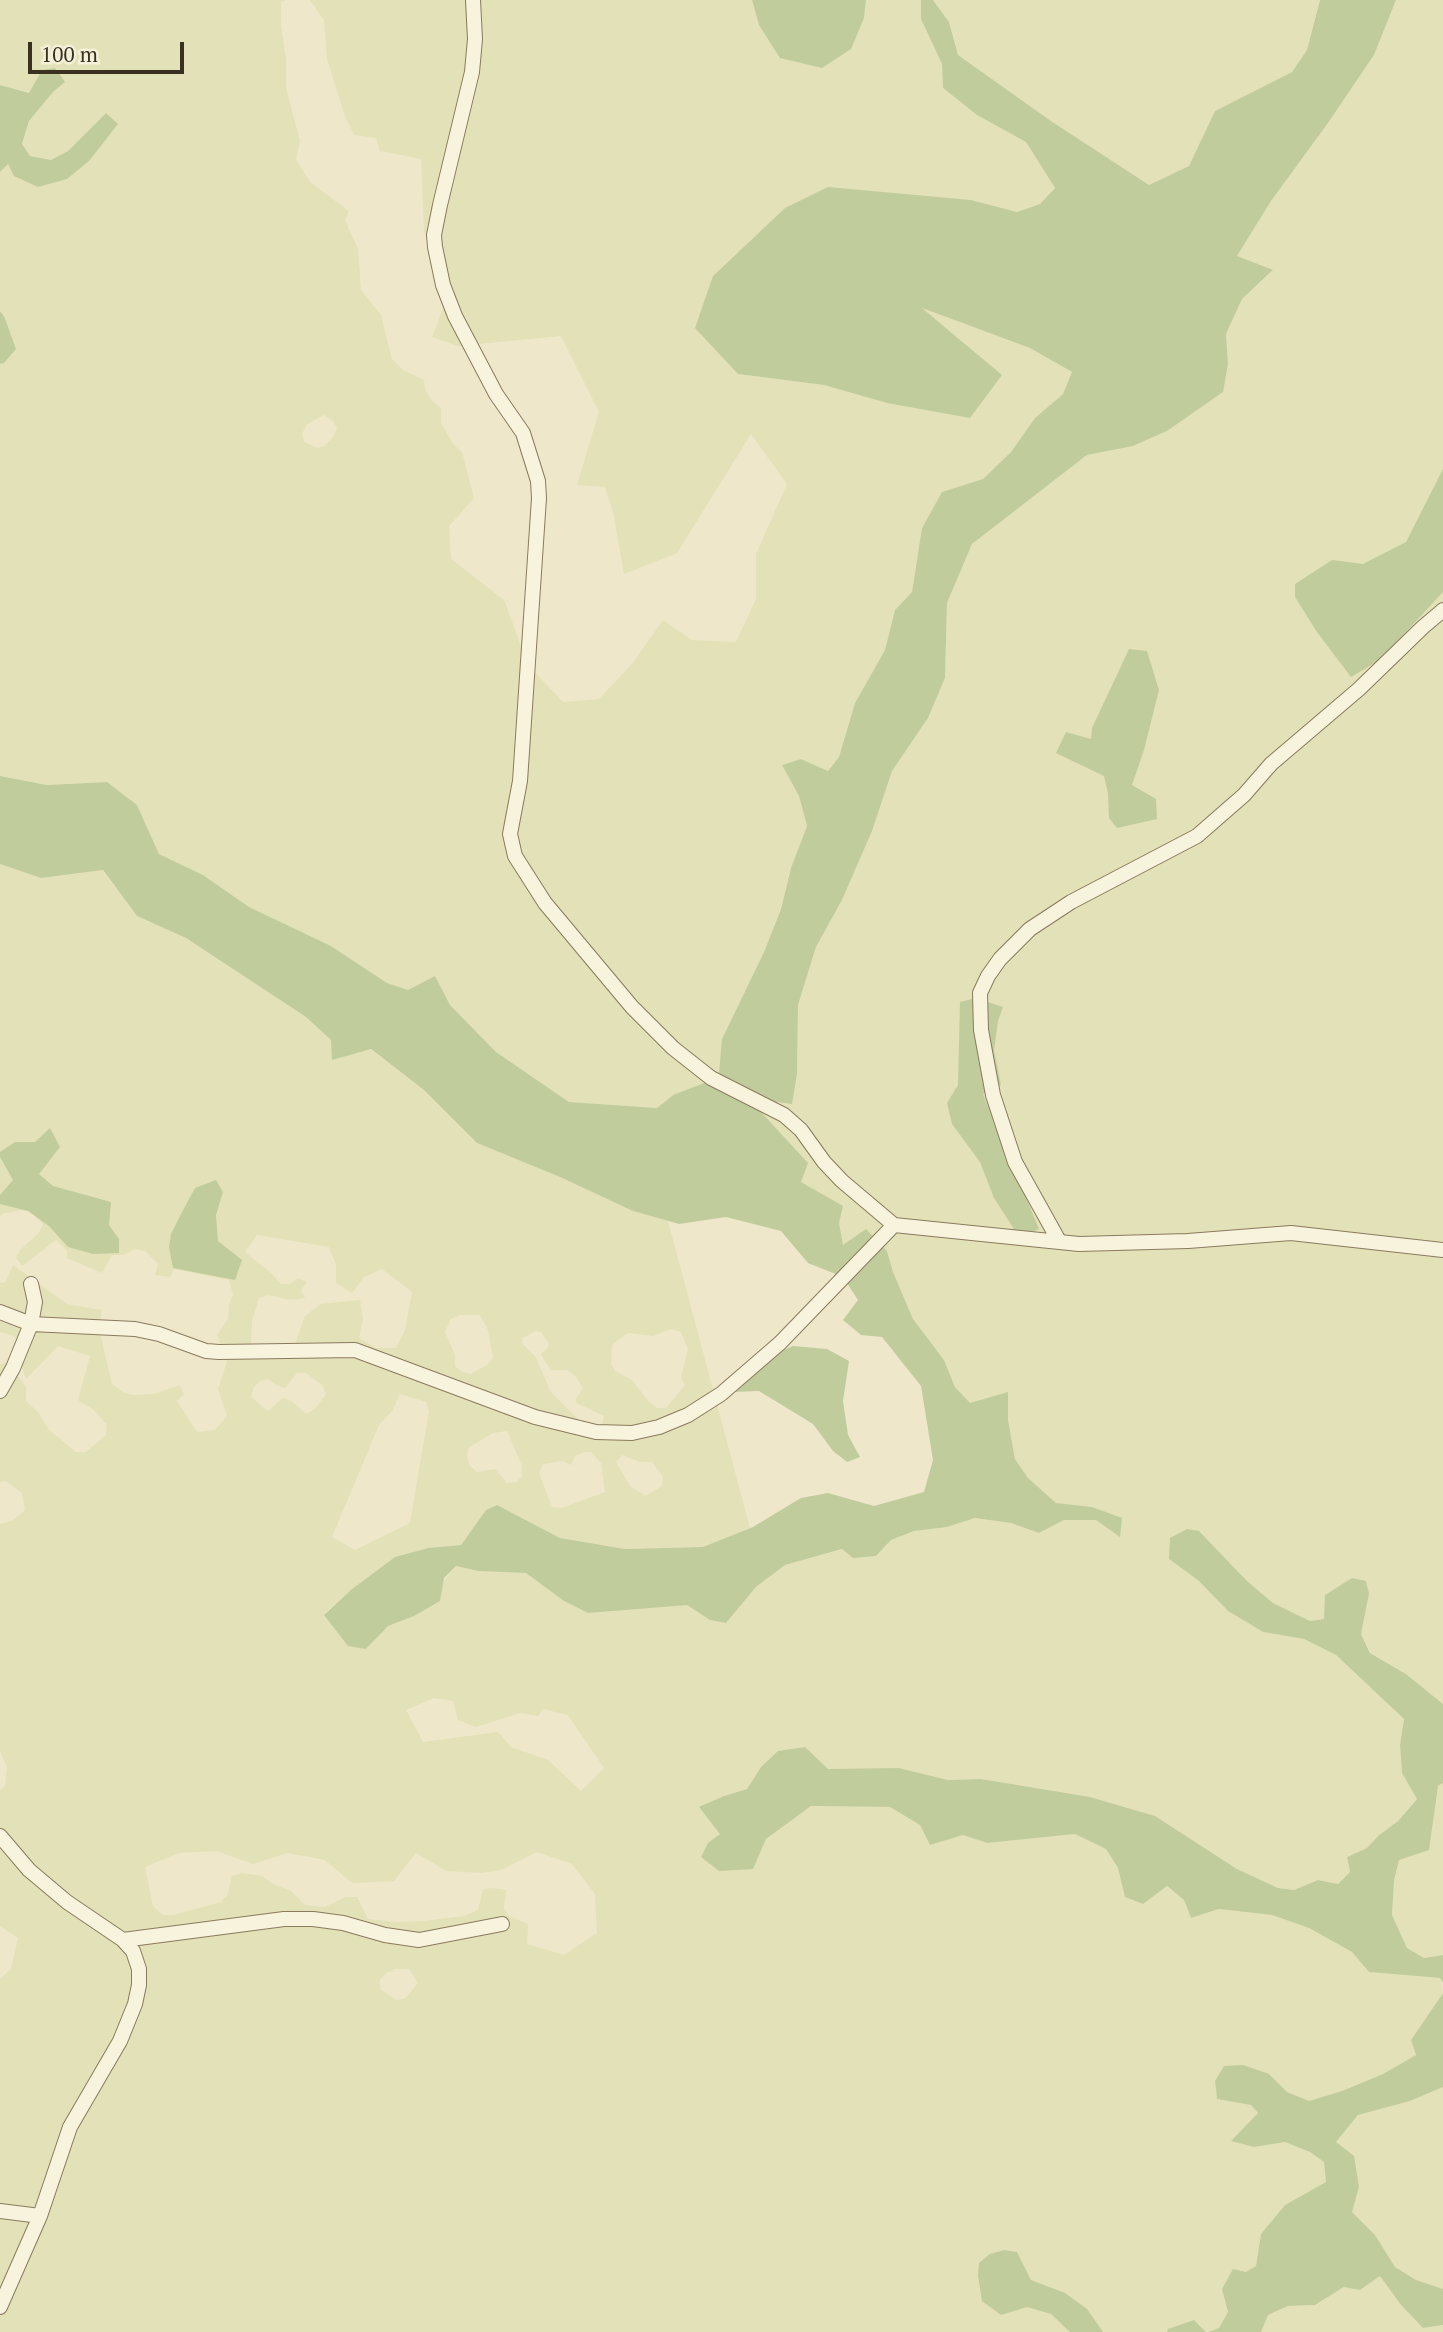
<!DOCTYPE html>
<html>
<head>
<meta charset="utf-8">
<style>
	body { margin:0 }
	#map { position:relative; width:1443px; height:2332px; overflow:hidden; background:#eee7ca; font-family:"PT Serif",serif }
	canvas { display:block }
	.scale { position:absolute; left:28px; top:42px; width:156px; height:32px; box-sizing:border-box; border:4px solid #3b3121; border-top:0; padding-left:9px; font-size:21px; line-height:24px; white-space:nowrap; color:#3b3121; -webkit-text-stroke:5px #f5f0d9; paint-order:stroke }
</style>
</head>
<body>
<div id="map">
<canvas width="1443" height="2332"></canvas>
<div class="scale">100 m</div>
</div>
<script>
const context = document.querySelector('canvas').getContext('2d');
context.lineJoin = 'round';
function fillPath(path, color) {
  context.fillStyle = color;
  context.fill(path, 'evenodd');
}
function toPath(rows) {
  const path = new Path2D();
  for (const r of rows) {
    path.moveTo(r[0], r[1]);
    for (let i = 2; i < r.length; i += 2) path.lineTo(r[i], r[i + 1]);
  }
  return path;
}
function stroke(path, color, width, dash) {
  context.strokeStyle = color;
  context.lineWidth = width;
  context.lineCap = dash ? 'butt' : 'round';
  context.setLineDash(dash || []);
  context.stroke(path);
}
fillPath(toPath([
	[0,0,287,0,281,2,281,26,286,58,286,88,300,141,296,160,310,182,349,211,345,220,358,249,361,290,381,315,392,359,403,370,424,380,425,388,431,400,441,408,441,423,454,445,462,452,474,498,449,526,451,559,504,600,528,665,563,702,599,699,632,664,663,620,692,640,736,642,756,599,756,554,787,484,751,434,677,553,624,574,613,512,605,487,577,485,599,412,561,336,458,346,432,337,447,299,424,231,421,159,380,151,376,138,354,135,345,116,327,59,324,20,310,0,752,0,759,25,864,18,866,0,921,0,921,19,942,64,943,88,977,115,1026,142,1055,188,1040,204,1017,212,971,200,886,194,785,208,713,276,738,374,824,385,887,403,966,344,919,307,1030,348,1072,372,1063,394,1035,418,1011,452,983,479,942,492,922,528,912,592,895,610,885,650,855,703,839,757,828,771,801,759,782,765,799,796,807,826,791,868,781,908,764,952,722,1039,792,1103,797,1074,798,1005,816,947,842,900,872,831,892,771,928,718,945,678,947,603,972,544,1087,455,1133,446,1167,431,1222,392,1228,364,1226,334,1242,299,1273,271,1237,256,1271,201,1328,123,1374,55,1396,0,1443,0,1443,1704,1406,1674,1371,1653,1361,1634,1369,1594,1324,1619,1310,1621,1273,1603,1247,1581,1199,1531,1169,1559,1199,1581,1228,1611,1263,1632,1304,1639,1336,1655,1404,1719,1400,1745,1402,1773,1417,1798,1398,1821,1378,1836,1367,1848,1347,1857,1350,1872,1338,1884,1318,1880,1294,1890,1278,1888,1237,1869,1155,1816,1090,1797,981,1779,948,1780,899,1768,828,1770,761,1767,747,1789,724,1796,752,1869,766,1839,811,1806,890,1807,920,1825,930,1845,963,1835,987,1843,1075,1834,1106,1849,1118,1868,1126,1897,1143,1904,1166,1886,1184,1900,1191,1918,1219,1909,1272,1915,1309,1928,1352,1952,1369,1972,1441,1978,1443,1993,1411,2040,1416,2055,1383,2074,1342,2091,1309,2101,1287,2092,1269,2074,1225,2066,1215,2081,1217,2099,1251,2105,1258,2113,1231,2141,1254,2147,1285,2142,1310,2152,1324,2162,1326,2182,1285,2205,1261,2234,1256,2266,1222,2289,1228,2312,1219,2328,1206,2332,1193,2320,1167,2332,0,2332,0,1979,11,1969,18,1938,0,1926,0,1790,5,1786,7,1767,0,1751,0,1524,12,1521,25,1510,22,1493,6,1481,0,1482,0,1364,11,1361,15,1362,18,1376,26,1387,26,1401,39,1413,48,1429,76,1452,86,1452,106,1435,107,1425,94,1410,78,1400,90,1356,58,1346,26,1379,20,1361,19,1341,12,1335,0,1332,0,1283,6,1282,13,1265,67,1304,102,1310,99,1329,112,1384,124,1393,134,1395,154,1394,180,1385,184,1394,177,1401,197,1432,215,1430,227,1416,218,1389,227,1362,217,1335,228,1319,229,1304,233,1295,229,1280,174,1269,170,1277,155,1275,158,1264,145,1251,135,1249,123,1255,112,1255,102,1273,67,1258,67,1250,56,1240,22,1266,16,1258,20,1250,39,1233,43,1224,31,1212,22,1210,2,1214,0,1217,0,864,41,878,102,870,137,916,186,938,306,1017,331,1040,370,1049,424,1090,477,1143,560,1177,633,1211,668,1221,750,1528,704,1547,625,1549,560,1538,497,1505,486,1510,461,1545,428,1548,395,1557,352,1589,324,1614,366,1649,388,1626,414,1616,456,1566,478,1571,526,1573,564,1601,588,1613,687,1604,710,1620,726,1623,756,1587,785,1565,843,1549,876,1556,891,1540,914,1531,947,1527,975,1518,1011,1523,1039,1533,1064,1520,1097,1520,1119,1536,1092,1507,1056,1503,1028,1478,1015,1459,1008,1420,1008,1393,970,1404,955,1387,944,1360,913,1319,893,1272,887,1251,843,1246,839,1223,842,1206,800,1182,673,1095,657,1108,569,1102,496,1052,450,1005,435,976,408,990,387,983,331,946,249,907,203,875,159,854,137,805,107,782,47,785,0,776,0,364,4,363,5,316,0,311,0,172,8,163,14,176,102,142,117,124,105,113,68,151,51,160,30,156,22,144,29,121,54,91,42,70,30,93,0,85],
	[324,415,334,422,337,429,333,437,324,446,318,448,304,442,302,434,307,424],
	[257,1235,329,1247,336,1264,336,1283,352,1293,364,1277,382,1269,412,1292,405,1330,396,1348,376,1348,359,1338,363,1319,360,1300,321,1304,305,1316,294,1347,269,1348,251,1344,252,1321,259,1298,268,1295,291,1300,305,1298,301,1290,307,1282,298,1278,290,1284,281,1284,271,1273,245,1252],
	[460,1315,480,1315,488,1330,493,1358,487,1365,471,1374,462,1372,455,1366,455,1355,445,1332,451,1319],
	[671,1329,681,1332,688,1349,681,1378,685,1385,666,1408,657,1408,649,1402,632,1380,615,1371,611,1363,612,1345,628,1333,653,1336],
	[535,1331,541,1332,549,1344,548,1348,541,1354,546,1363,552,1370,567,1370,575,1376,583,1388,575,1400,578,1404,604,1416,602,1425,594,1427,580,1421,550,1391,536,1357,522,1343,523,1338],
	[297,1373,306,1373,322,1385,326,1394,315,1409,306,1414,292,1401,283,1398,268,1411,251,1397,254,1387,260,1381,269,1379,276,1385,285,1388],
	[400,1394,426,1402,429,1411,410,1523,355,1550,332,1537,379,1425,392,1411],
	[507,1431,522,1466,522,1476,516,1482,507,1483,495,1469,477,1472,470,1466,467,1458,468,1448,493,1433],
	[584,1452,591,1452,601,1463,605,1492,562,1508,552,1507,539,1473,543,1464,562,1461,571,1465,575,1456],
	[622,1455,640,1462,652,1462,663,1477,662,1486,646,1496,630,1486,616,1462],
	[434,1698,453,1701,458,1720,476,1727,520,1713,538,1716,543,1709,568,1715,604,1768,581,1791,548,1760,511,1747,498,1732,423,1742,406,1710],
	[217,1851,253,1864,288,1853,325,1860,352,1883,394,1881,416,1853,446,1871,483,1873,501,1870,537,1852,572,1864,595,1894,597,1933,564,1955,527,1944,528,1924,509,1916,504,1909,506,1890,493,1888,483,1889,478,1910,464,1916,424,1921,397,1922,368,1919,357,1897,346,1897,324,1907,305,1905,291,1891,273,1884,262,1876,242,1873,232,1876,228,1894,221,1902,173,1915,163,1915,153,1906,145,1867,179,1853],
	[395,1969,409,1969,418,1983,406,1998,397,2000,381,1990,379,1981,386,1973],
	[933,0,1320,0,1307,50,1292,72,1215,111,1189,166,1149,185,1051,121,958,55,949,22],
	[1443,1783,1443,1955,1424,1958,1407,1948,1392,1915,1394,1881,1399,1860,1438,1786],
	[1443,2087,1443,2289,1416,2280,1395,2267,1375,2235,1352,2212,1359,2187,1336,2142,1358,2115,1410,2101],
	[1380,2276,1401,2305,1423,2328,1443,2325,1443,2332,1261,2332,1268,2315,1288,2306,1315,2305,1344,2287,1360,2290]
]), '#e3e1b7');
fillPath(toPath([
	[752,0,866,0,864,18,851,49,822,68,780,58,759,25],
	[921,0,933,0,949,22,958,55,1051,121,1149,185,1189,166,1215,111,1292,72,1307,50,1320,0,1396,0,1374,55,1328,123,1271,201,1237,256,1273,270,1242,299,1226,334,1228,364,1223,392,1167,431,1133,446,1087,455,972,544,947,603,945,678,928,718,892,771,872,831,842,900,816,947,798,1005,797,1074,792,1104,770,1101,719,1073,722,1039,764,952,781,909,791,868,807,826,799,796,782,765,801,759,828,771,839,757,855,703,885,650,895,610,912,592,922,528,942,492,983,479,1011,452,1035,418,1063,394,1072,372,1030,348,922,308,1002,375,970,418,887,403,824,385,738,374,695,328,713,276,785,208,828,187,971,200,1017,212,1040,204,1055,188,1026,142,977,115,943,88,942,64,921,19],
	[55,68,65,82,54,91,29,121,22,144,30,156,51,160,68,151,106,113,118,124,89,161,67,179,38,187,14,176,8,164,0,172,0,85,29,93,42,70],
	[0,311,4,316,16,349,4,363,0,364],
	[1443,469,1443,592,1381,659,1351,677,1317,632,1295,597,1295,584,1332,560,1363,564,1406,542],
	[1129,649,1147,651,1159,690,1144,750,1132,785,1156,799,1157,819,1117,828,1109,818,1108,793,1104,776,1056,753,1066,732,1091,739,1092,728],
	[0,776,47,785,107,782,137,805,159,854,203,875,249,907,331,946,387,983,408,990,435,976,450,1005,496,1052,569,1102,657,1108,673,1095,707,1082,760,1111,808,1163,801,1182,843,1206,839,1223,843,1245,866,1229,887,1251,893,1272,913,1319,944,1360,955,1387,970,1403,1008,1392,1008,1420,1015,1459,1028,1478,1056,1503,1092,1507,1122,1518,1120,1537,1096,1520,1064,1520,1039,1533,1011,1523,975,1518,947,1527,914,1531,891,1540,876,1556,853,1558,842,1549,785,1565,756,1587,726,1623,710,1620,687,1605,588,1613,564,1601,526,1573,478,1571,456,1566,444,1578,440,1601,414,1616,388,1626,366,1649,348,1646,324,1615,352,1589,395,1557,428,1548,461,1545,486,1510,497,1505,560,1538,625,1549,703,1547,753,1527,801,1498,828,1493,874,1506,924,1492,933,1460,921,1386,882,1337,861,1335,843,1320,858,1300,843,1277,808,1263,781,1231,726,1217,679,1224,633,1211,560,1177,477,1143,424,1090,371,1049,332,1060,331,1040,306,1017,186,938,137,916,103,870,41,878,0,864],
	[976,998,1003,1007,998,1021,994,1050,1001,1085,983,1094,1039,1229,1024,1235,1014,1229,994,1198,980,1162,952,1124,947,1103,958,1085,960,1002],
	[50,1128,60,1147,39,1174,53,1186,111,1202,109,1225,119,1239,119,1253,93,1254,68,1247,49,1226,28,1211,0,1204,0,1195,13,1180,0,1157,0,1152,15,1142,35,1142],
	[216,1180,223,1192,216,1215,218,1241,242,1260,235,1280,173,1268,169,1247,171,1234,181,1214,195,1188],
	[793,1346,827,1349,849,1361,843,1401,848,1435,860,1457,847,1462,833,1451,813,1424,759,1391,734,1392,731,1382,753,1362],
	[1187,1529,1199,1531,1247,1581,1273,1603,1310,1621,1324,1619,1325,1595,1352,1578,1366,1581,1369,1594,1361,1634,1370,1653,1406,1674,1443,1704,1443,1783,1438,1786,1429,1850,1399,1860,1394,1881,1392,1915,1407,1948,1424,1958,1443,1955,1443,1983,1440,1978,1369,1972,1352,1952,1309,1928,1272,1915,1219,1909,1191,1918,1184,1900,1167,1886,1143,1904,1125,1897,1118,1868,1106,1849,1075,1834,987,1843,963,1835,930,1845,920,1825,890,1807,811,1806,766,1839,753,1869,719,1871,701,1857,708,1843,720,1834,699,1807,724,1796,747,1789,761,1767,778,1751,805,1747,828,1769,899,1768,948,1780,981,1779,1090,1797,1155,1816,1237,1869,1278,1888,1294,1890,1318,1880,1338,1884,1350,1872,1347,1857,1367,1848,1378,1836,1398,1821,1417,1799,1402,1773,1400,1745,1404,1719,1336,1655,1304,1639,1263,1632,1228,1611,1199,1581,1169,1559,1170,1538],
	[1443,1993,1443,2087,1410,2101,1358,2115,1336,2142,1354,2156,1359,2187,1352,2212,1375,2235,1395,2267,1416,2280,1443,2289,1443,2325,1423,2328,1401,2305,1380,2276,1360,2290,1344,2287,1315,2305,1288,2306,1268,2315,1261,2332,1208,2332,1219,2328,1228,2312,1222,2289,1233,2269,1246,2272,1256,2266,1261,2234,1285,2205,1326,2182,1324,2162,1310,2152,1285,2142,1254,2147,1231,2141,1258,2113,1251,2105,1217,2099,1215,2081,1224,2066,1243,2065,1269,2074,1287,2092,1309,2101,1342,2091,1383,2074,1416,2055,1411,2040],
	[1004,2250,1017,2252,1031,2280,1065,2293,1087,2309,1103,2332,1070,2332,1051,2314,1027,2307,1001,2315,982,2301,978,2276,979,2263,990,2254],
	[1194,2320,1206,2332,1167,2332,1168,2329]
]), '#c1cc9d');
const minor = toPath([
	[473,0,475,39,472,72,440,205,434,235,435,247,443,285,455,316,496,394,523,433,538,481,539,498,520,781,510,834,515,856,545,903,632,1007,673,1048,711,1078,784,1115,801,1130,824,1162,842,1181,894,1225,1079,1244,1188,1241,1291,1233,1443,1250],
	[1059,1241,1015,1162,993,1095,981,1030,980,993,988,976,1000,959,1030,929,1071,902,1197,836,1244,795,1271,764,1359,689,1423,627,1443,610],
	[0,1312,31,1324,135,1329,159,1334,206,1351,219,1352,355,1350,535,1417,596,1432,632,1433,659,1427,688,1415,721,1394,780,1343,894,1225],
	[0,1391,13,1368,31,1324,35,1302,31,1284],
	[0,1836,29,1870,67,1902,123,1940,133,1951,139,1969,139,1985,135,2004,120,2041,70,2127,40,2216,0,2307],
	[123,1940,284,1919,313,1919,343,1923,385,1935,419,1940,502,1924],
	[0,2211,40,2216]
]);
stroke(minor, '#8a7a5e', 16);
stroke(minor, '#f8f3dd', 14);
</script>
</body>
</html>
